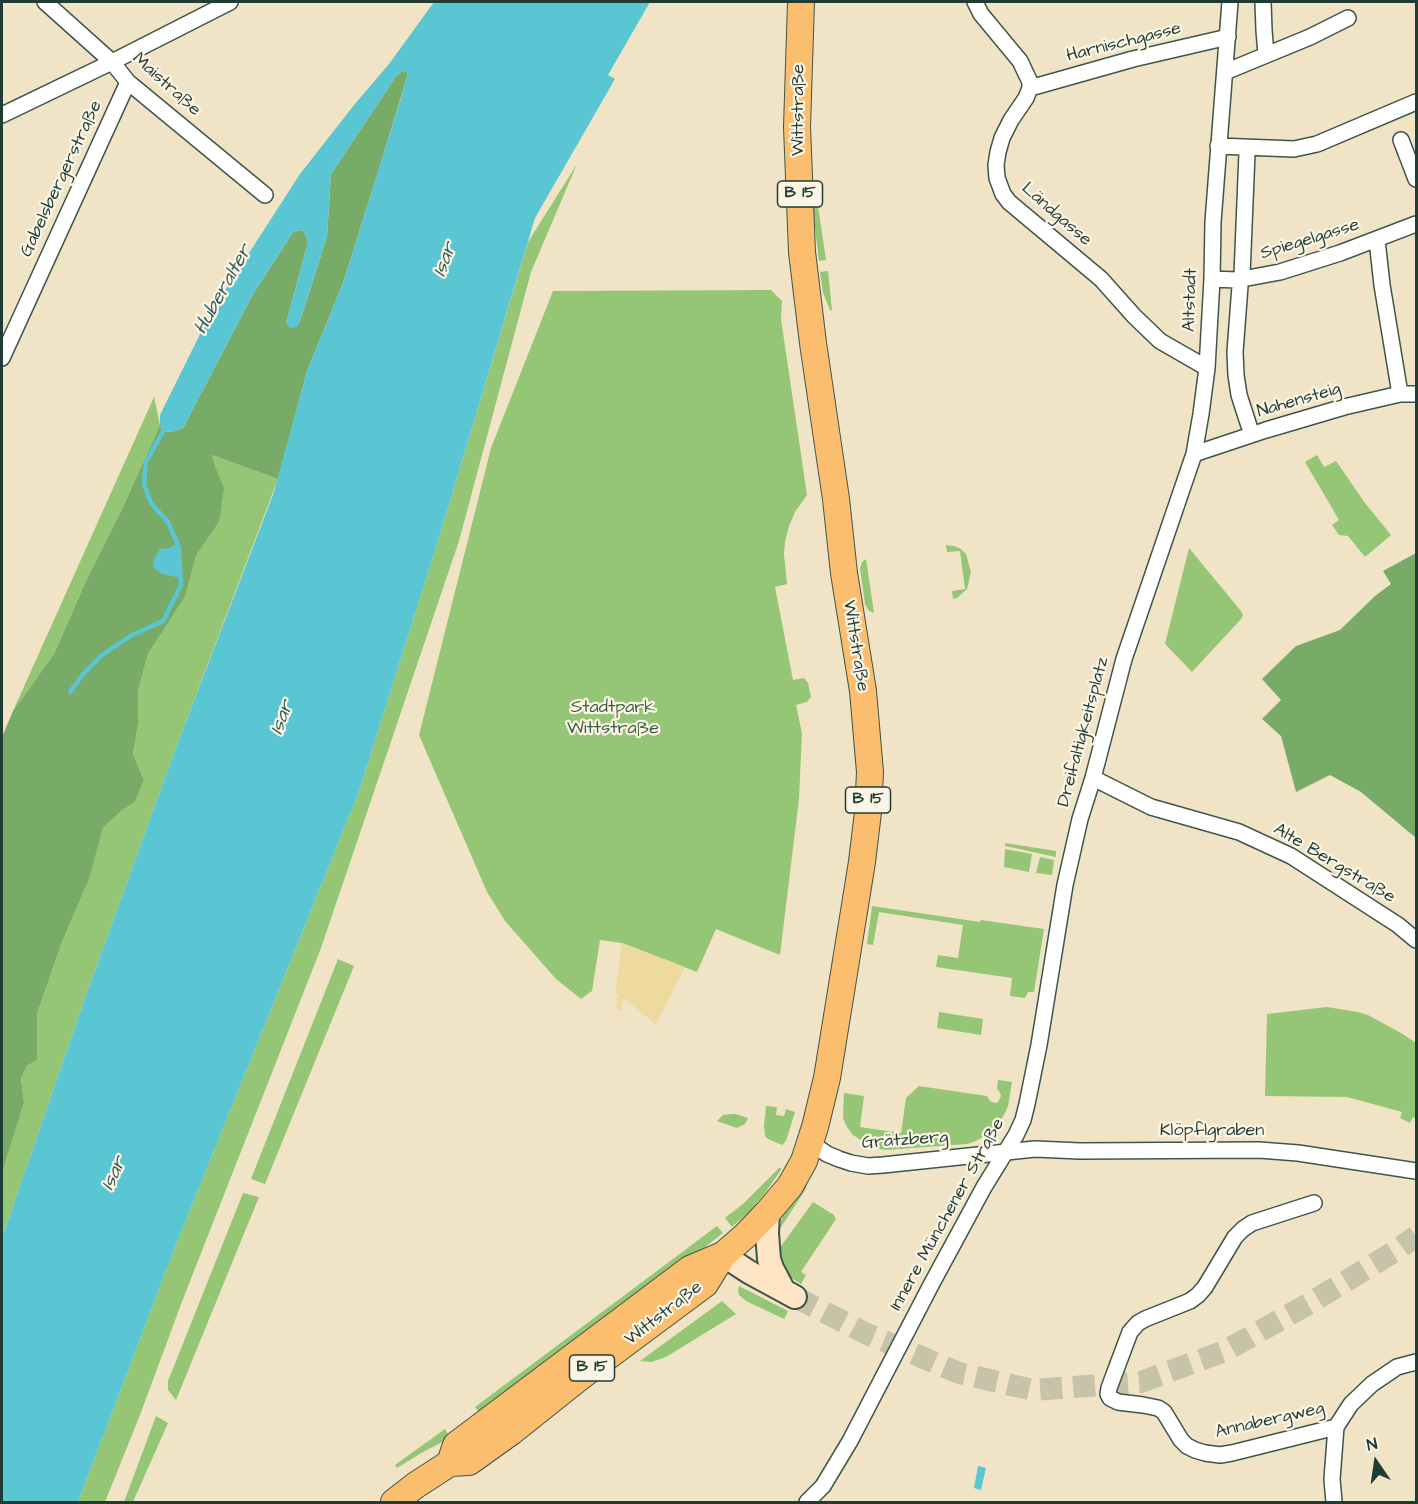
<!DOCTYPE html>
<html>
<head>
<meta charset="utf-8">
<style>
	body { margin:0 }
	#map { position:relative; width:1418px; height:1504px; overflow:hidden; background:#f1e4c6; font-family:"Architects Daughter",sans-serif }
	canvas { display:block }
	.frame { position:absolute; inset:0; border:3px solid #1f3d34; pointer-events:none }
	.north { position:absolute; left:1346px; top:1432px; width:60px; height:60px; -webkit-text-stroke:4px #fcf5e5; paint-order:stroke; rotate:347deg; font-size:16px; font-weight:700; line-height:24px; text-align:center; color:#1f3d34 }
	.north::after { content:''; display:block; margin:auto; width:21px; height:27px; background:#1f3d34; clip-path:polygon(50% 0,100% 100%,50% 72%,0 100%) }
</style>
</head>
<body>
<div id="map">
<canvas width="1418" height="1504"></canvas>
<div class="frame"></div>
<div class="north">N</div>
</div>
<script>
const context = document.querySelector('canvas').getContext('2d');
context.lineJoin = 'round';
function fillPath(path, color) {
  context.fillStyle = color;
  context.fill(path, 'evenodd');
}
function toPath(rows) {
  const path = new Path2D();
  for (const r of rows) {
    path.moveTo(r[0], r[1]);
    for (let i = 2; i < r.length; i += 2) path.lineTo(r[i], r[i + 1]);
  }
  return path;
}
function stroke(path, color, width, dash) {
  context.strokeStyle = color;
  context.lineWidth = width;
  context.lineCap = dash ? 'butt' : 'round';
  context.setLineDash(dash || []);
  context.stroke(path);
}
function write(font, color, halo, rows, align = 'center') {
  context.font = font + ' "Architects Daughter",sans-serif';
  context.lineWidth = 4.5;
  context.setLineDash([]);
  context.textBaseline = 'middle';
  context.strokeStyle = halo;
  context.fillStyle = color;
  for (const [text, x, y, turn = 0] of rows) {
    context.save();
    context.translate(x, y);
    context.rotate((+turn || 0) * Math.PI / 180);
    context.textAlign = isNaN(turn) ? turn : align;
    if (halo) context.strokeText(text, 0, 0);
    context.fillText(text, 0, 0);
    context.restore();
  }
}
fillPath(toPath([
	[577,164,531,272,459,541,321,948,183,1299,140,1415,105,1502,78,1502,175,1247,358,794,438,541,528,242],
	[817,199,826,260,819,261,813,211],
	[828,271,832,310,830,310,823,293,820,272],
	[771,290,782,301,781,319,807,495,795,512,789,526,785,542,784,554,787,584,775,587,793,680,804,678,808,683,811,697,807,702,796,705,802,733,799,799,780,955,716,929,697,972,622,943,600,940,592,991,581,999,556,979,505,921,487,892,419,735,491,448,553,291],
	[154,397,160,425,122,509,86,581,54,654,13,711],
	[212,455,278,479,174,753,84,1001,2,1238,2,1173,24,1103,21,1078,27,1066,37,1060,37,1014,62,942,88,881,103,828,120,812,135,802,144,780,133,754,138,725,138,691,148,654,185,597,196,556,219,522,216,469],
	[1317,455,1324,467,1336,461,1365,503,1391,535,1365,557,1348,536,1339,535,1332,525,1339,520,1305,462],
	[946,545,954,546,961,549,966,554,971,572,967,589,957,598,953,599,952,591,965,589,960,551,947,552],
	[1189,548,1241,611,1243,615,1242,618,1192,672,1165,644],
	[866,559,874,613,869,611,865,604,860,568,862,562],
	[1005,843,1056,851,1056,857,1005,846],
	[1005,849,1032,854,1029,872,1004,867],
	[1040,857,1054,860,1052,875,1036,873],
	[872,906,980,922,981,920,1044,929,1034,992,1028,992,1025,998,1010,996,1012,978,936,967,938,955,958,958,963,925,879,912,873,945,867,944],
	[338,959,354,966,265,1184,251,1179],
	[1327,1007,1358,1012,1368,1015,1401,1033,1416,1043,1416,1119,1413,1117,1410,1123,1400,1118,1402,1112,1347,1097,1265,1096,1267,1014],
	[939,1012,983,1019,981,1035,937,1028],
	[998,1080,1012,1082,1008,1106,1004,1115,993,1131,976,1141,967,1144,886,1150,873,1148,853,1135,847,1127,843,1118,844,1093,864,1096,860,1127,901,1133,906,1098,919,1086,987,1096,990,1101,995,1103,998,1102,1001,1096,999,1091,997,1089],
	[766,1106,777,1107,776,1115,784,1116,786,1109,795,1112,786,1141,782,1145,768,1139,765,1136,764,1126],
	[732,1114,736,1114,748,1118,745,1124,737,1128,717,1121,723,1115],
	[779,1168,781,1168,781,1170,765,1193,750,1211,732,1227,725,1218,744,1203],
	[808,1178,806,1189,777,1233,783,1215,804,1183],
	[243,1193,259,1197,176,1400,168,1390,168,1381],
	[813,1202,834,1215,836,1219,801,1272,806,1275,801,1284,784,1273,776,1253],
	[717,1226,723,1233,631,1305,481,1415,475,1407],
	[739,1286,788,1311,784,1319,746,1301,739,1295,738,1291],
	[722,1301,736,1314,666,1357,651,1362,640,1361],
	[156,1416,168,1423,133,1502,124,1502],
	[445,1429,450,1438,423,1452,397,1468,395,1465]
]), '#95c676');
fillPath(toPath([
	[401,72,407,72,408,74,382,159,343,283,307,371,278,479,212,455,216,469,224,488,219,522,196,556,185,597,148,654,138,691,138,725,133,754,144,780,135,802,120,812,103,828,89,879,62,942,37,1014,37,1060,27,1066,21,1078,24,1103,2,1173,2,737,13,711,54,654,86,581,122,509,160,425,163,431,172,432,183,428,253,294,293,232,301,230,304,232,307,239,307,246,286,323,297,327,303,312,327,236,331,174,396,76],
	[1416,553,1416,838,1361,792,1330,775,1296,792,1281,736,1262,719,1281,700,1262,679,1296,646,1340,630,1375,596,1391,584,1383,571]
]), '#78ab67');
fillPath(toPath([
	[622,943,685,967,656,1025,624,998,621,1012,616,1008,618,994,615,994]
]), '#eeda9e');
fillPath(toPath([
	[434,2,650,2,608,75,615,79,535,218,438,541,358,794,175,1247,78,1502,2,1502,2,1238,84,1001,174,753,274,492,307,371,343,283,401,98,408,74,407,72,401,72,396,76,331,174,327,236,303,312,297,327,290,328,286,323,307,246,307,239,304,232,300,230,293,232,253,294,183,428,172,432,163,431,160,425,160,415,211,312,300,174,354,105,389,64],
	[177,543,179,548,180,578,162,574,153,567,154,559,160,549,170,548],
	[978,1466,986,1468,981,1490,974,1488]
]), '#5ac6d3');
stroke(toPath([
	[70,692,84,673,102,655,132,635,163,621,181,585,179,548,168,522,151,503,144,484,146,462,166,426]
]), '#5ac6d3', 4.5);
stroke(toPath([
	[795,1297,865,1333,959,1373,1033,1390,1141,1382,1225,1351,1310,1303,1397,1250,1416,1236]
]), '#c7c3a9', 22, [22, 11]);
const street = toPath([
	[45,2,112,62,128,82,265,195],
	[975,2,981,14,1020,61,1030,82,1030,88,1026,98,1011,120,1002,138,998,152,996,165,997,178,1003,194,1009,202,1101,279,1134,316,1160,341,1207,368],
	[1263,2,1264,30,1266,55],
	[1225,72,1310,37,1348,18],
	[1030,88,1133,59,1228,37],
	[2,115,112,62,230,2],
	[1401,140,1416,179],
	[1218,146,1294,149,1317,144,1416,102],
	[1377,240,1382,285,1400,394],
	[1242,275,1247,153],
	[1212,279,1237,280,1280,272,1340,253,1416,224],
	[1240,286,1235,352,1236,375,1239,395,1249,426],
	[2,358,128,82],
	[1194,454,1266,430,1344,407,1400,394,1416,394],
	[1093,778,1151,807,1239,832,1291,856,1398,925,1416,940],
	[811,1143,827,1154,839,1159,851,1163,868,1166,883,1165,1035,1149,1080,1151,1259,1150,1298,1153,1416,1171],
	[1314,1203,1252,1223,1243,1229,1235,1237,1205,1287,1198,1295,1190,1301,1145,1319,1138,1323,1130,1332,1109,1388,1108,1394,1110,1398,1118,1402,1143,1405,1158,1408,1164,1412,1181,1440,1187,1446,1195,1450,1205,1453,1220,1455,1232,1453,1336,1427,1351,1404,1372,1384,1397,1367,1416,1362],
	[807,1502,823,1486,850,1441,931,1285,984,1187,1016,1135,1023,1120,1027,1104,1039,1045,1065,885,1080,819,1093,778,1124,659,1194,454,1201,414,1207,368,1212,279,1213,222,1230,2],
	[1334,1502,1332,1479,1336,1427]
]);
const secondary = toPath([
	[768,1212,767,1233,769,1259,772,1268,784,1291],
	[723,1255,749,1272,795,1297]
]);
const primary = toPath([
	[450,1463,456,1445,690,1269,723,1255],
	[394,1502,416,1485,450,1463,469,1462,511,1432,580,1377,705,1284,723,1255,746,1235,768,1212,790,1186,804,1161,815,1127,827,1078,862,862,868,812,870,772,863,691,844,573,836,499,813,343,802,252,797,127,801,2]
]);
stroke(street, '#3e564a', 18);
stroke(secondary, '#3e564a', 26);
stroke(primary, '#3e564a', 28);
stroke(street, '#fff', 15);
stroke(secondary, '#fde5c5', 22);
stroke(primary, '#fbbd6e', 26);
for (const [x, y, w] of [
	[800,194,45],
	[868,800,45],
	[592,1368,45]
]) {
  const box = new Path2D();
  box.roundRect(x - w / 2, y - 13, w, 26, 4.5);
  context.fillStyle = '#fcf5e5';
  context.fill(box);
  stroke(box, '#1f3d34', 1.5);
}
write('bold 16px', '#1f3d34', null, [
	["B 15",800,194],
	["B 15",868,800],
	["B 15",592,1368]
]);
write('18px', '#1f3d34', '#fcf5e5', [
	["Harnischgasse",1124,43,-14],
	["Maistraße",166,85,42],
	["Wittstraße",799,110,-90],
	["Gabelsbergerstraße",62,179,-65],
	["Ländgasse",1056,215,41],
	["Spiegelgasse",1310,240,-17],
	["Altstadt",1191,300,-88],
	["Nahensteig",1299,401,-16],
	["Wittstraße",855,646,81],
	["Dreifaltigkeitsplatz",1084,732,-75],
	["Alte Bergstraße",1334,864,31],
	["Klöpflgraben",1212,1131],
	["Grätzberg",905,1141,-4],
	["Innere Münchener Straße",948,1215,-61],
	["Wittstraße",664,1314,-38],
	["Annabergweg",1270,1421,-13]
]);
write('18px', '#3c5f44', '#fcf5e5', [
	["Stadtpark",613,708],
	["Wittstraße",613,729]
]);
write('italic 20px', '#2e5f5c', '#fcf5e5', [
	["Isar",446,260,-70],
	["Huberalter",224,290,-61],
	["Isar",283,718,-70],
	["Isar",115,1174,-66]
]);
</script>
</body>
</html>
